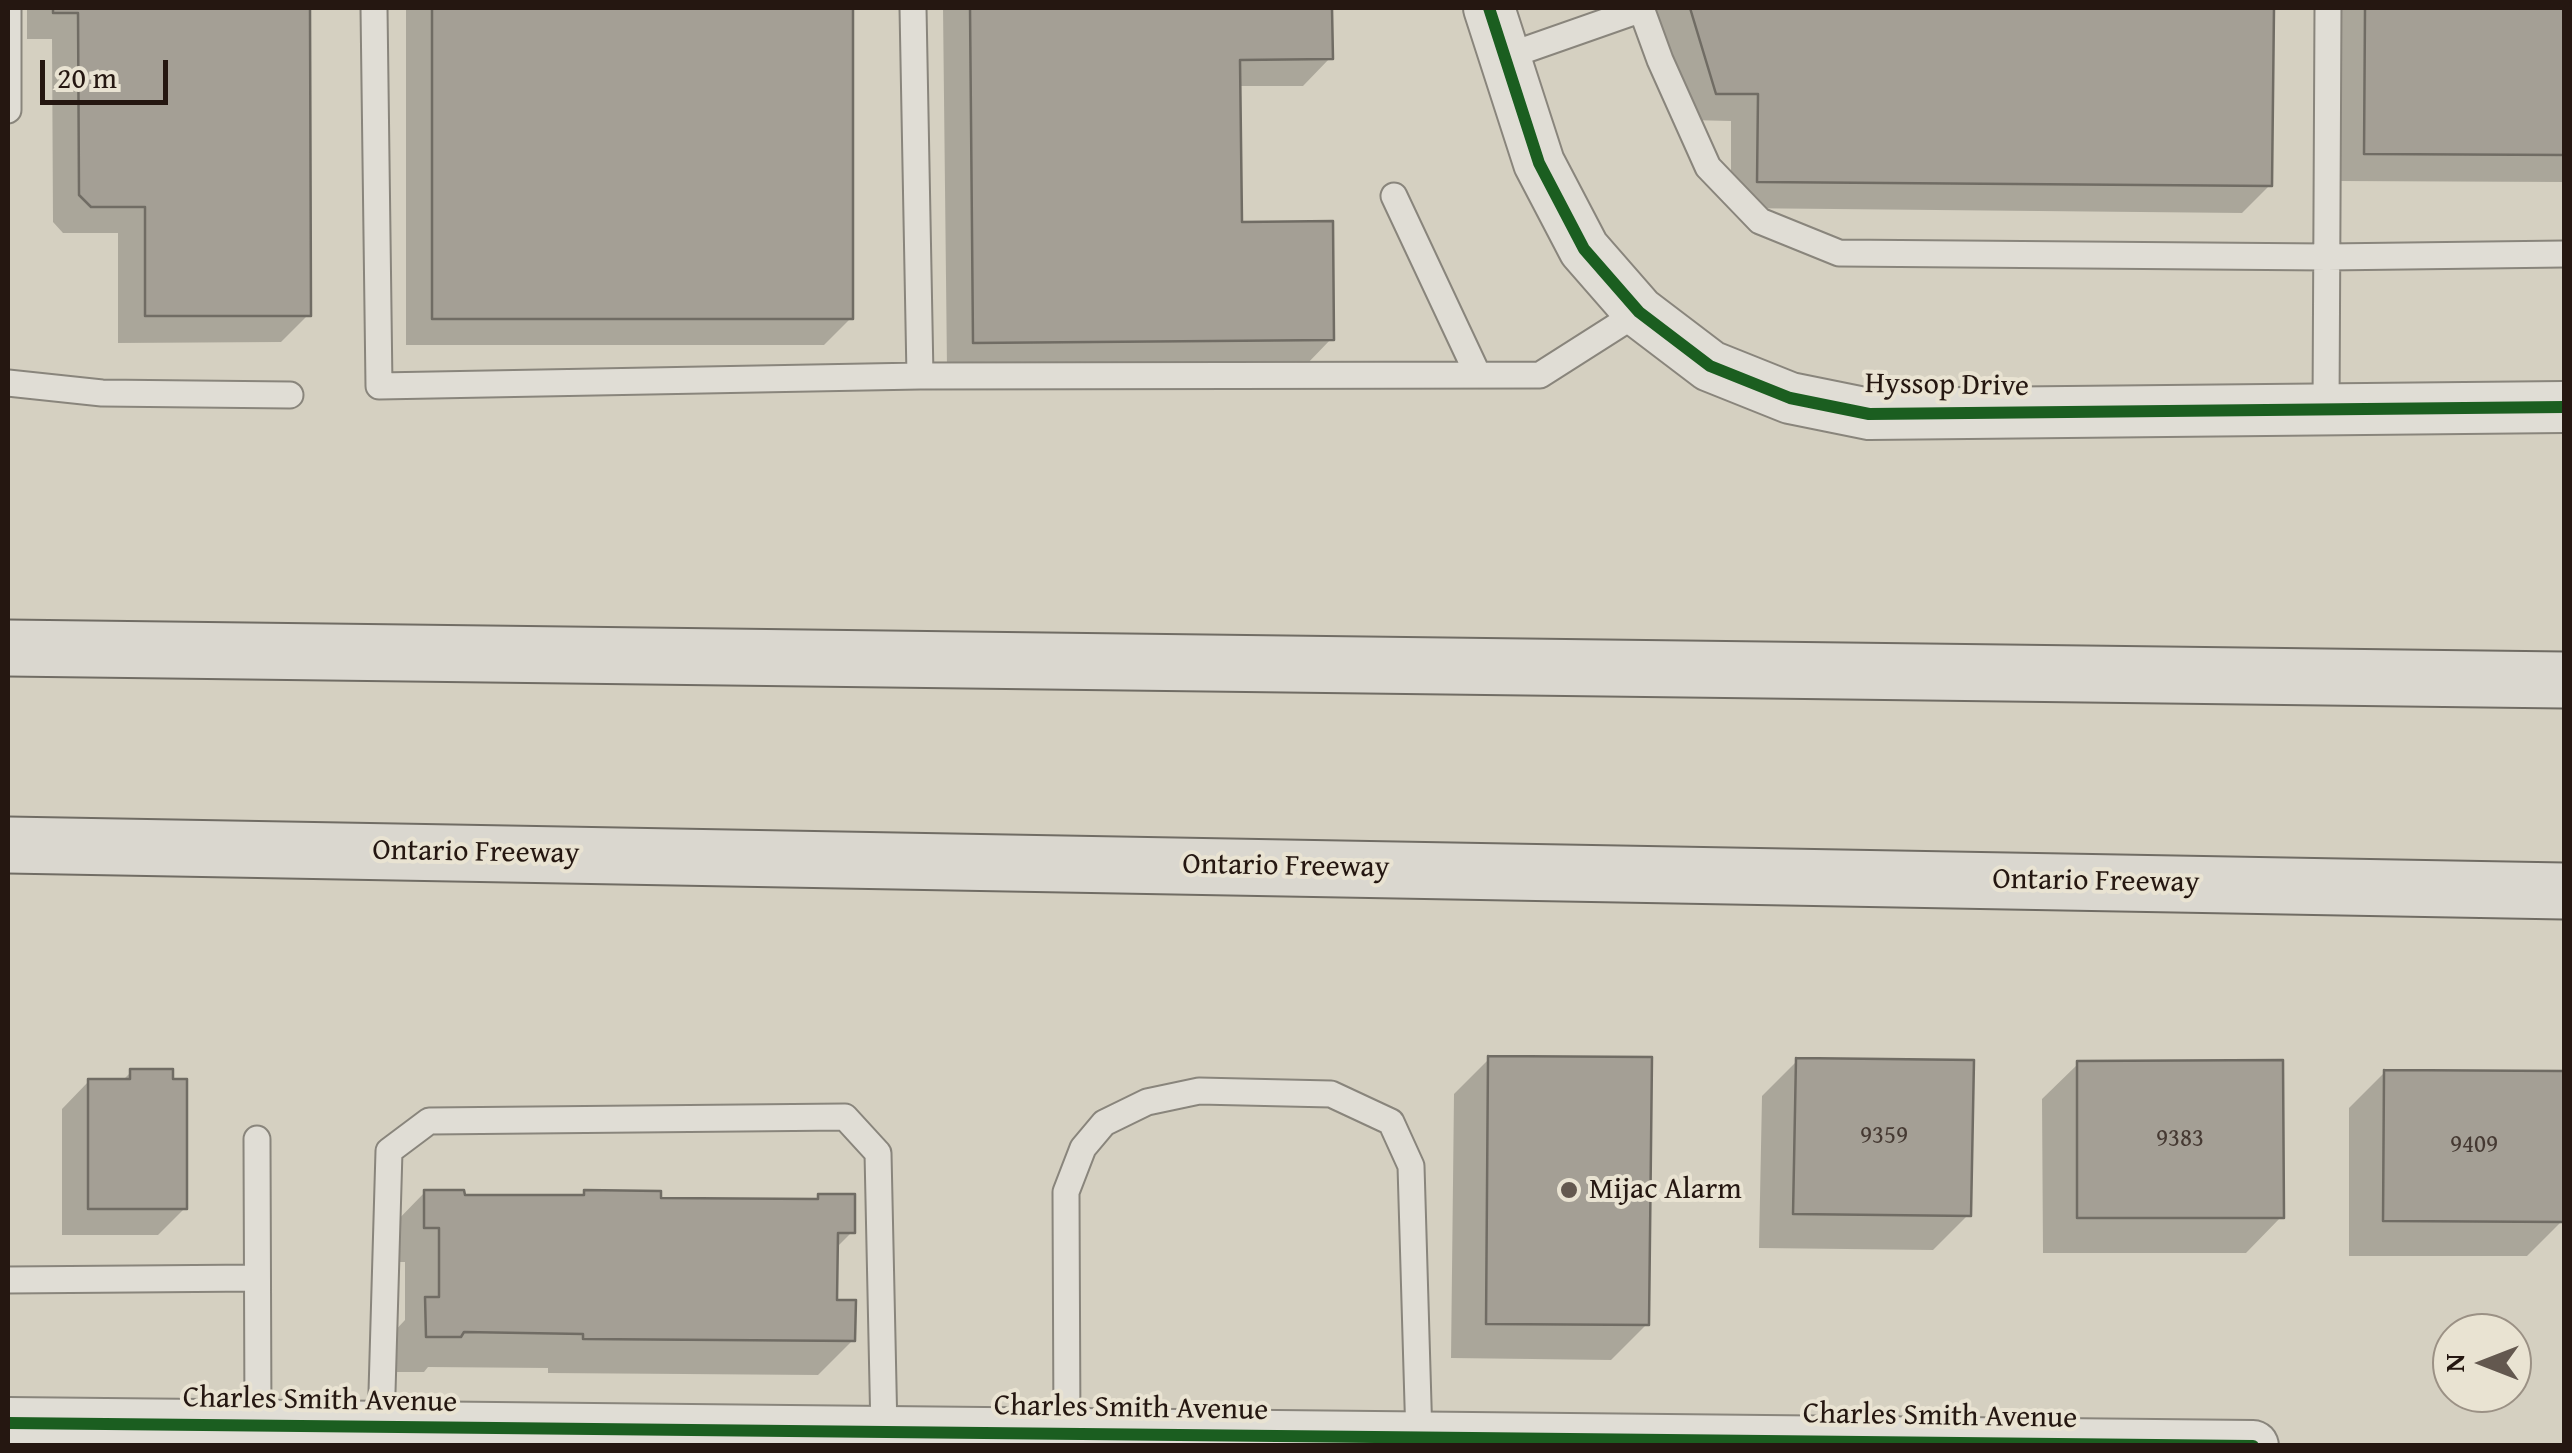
<!DOCTYPE html>
<html>
<head>
<meta charset="utf-8">
<style>
	body { margin:0 }
	#map { position:relative; width:2572px; height:1453px; overflow:hidden; background:#d5d0c1; font-family:"Gentium Book Plus",serif }
	canvas { display:block }
	.frame { position:absolute; inset:0; border:10px solid #251711; pointer-events:none }
	.north { position:absolute; left:2432px; top:1313px; width:100px; height:100px; box-sizing:border-box; background:#e9e3d2; border:2px solid #9b9185; border-radius:50%; rotate:270deg; font-size:28px; font-weight:700; line-height:40px; text-align:center; color:#251711 }
	.north::after { content:''; display:block; margin:auto; width:35px; height:45px; background:#63584f; clip-path:polygon(50% 0,100% 100%,50% 72%,0 100%) }
	.scale { position:absolute; left:40px; top:60px; width:128px; height:45px; box-sizing:border-box; border:5px solid #251711; border-top:0; padding-left:12px; font-size:30px; line-height:35px; white-space:nowrap; color:#251711; -webkit-text-stroke:8px #e9e3d2; paint-order:stroke }
</style>
</head>
<body>
<div id="map">
<canvas width="2572" height="1453"></canvas>
<div class="frame"></div>
<div class="north">N</div>
<div class="scale">20 m</div>
</div>
<script>
const context = document.querySelector('canvas').getContext('2d');
context.lineJoin = 'round';
function fillPath(path, color) {
  context.fillStyle = color;
  context.fill(path, 'evenodd');
}
function toPath(rows) {
  const path = new Path2D();
  for (const r of rows) {
    path.moveTo(r[0], r[1]);
    for (let i = 2; i < r.length; i += 2) path.lineTo(r[i], r[i + 1]);
  }
  return path;
}
function stroke(path, color, width, dash) {
  context.strokeStyle = color;
  context.lineWidth = width;
  context.lineCap = dash ? 'butt' : 'round';
  context.setLineDash(dash || []);
  context.stroke(path);
}
function write(font, color, halo, rows, align = 'center') {
  context.font = font + ' "Gentium Book Plus",serif';
  context.lineWidth = 8;
  context.setLineDash([]);
  context.textBaseline = 'middle';
  context.strokeStyle = halo;
  context.fillStyle = color;
  for (const [text, x, y, turn = 0] of rows) {
    context.save();
    context.translate(x, y);
    context.rotate((+turn || 0) * Math.PI / 180);
    context.textAlign = isNaN(turn) ? turn : align;
    if (halo) context.strokeText(text, 0, 0);
    context.fillText(text, 0, 0);
    context.restore();
  }
}
fillPath(toPath([
	[27,8,307,8,308,315,281,342,118,343,118,233,63,233,53,222,52,39,27,39],
	[406,8,851,8,851,318,824,345,406,345],
	[943,8,1330,8,1330,58,1303,86,1238,86,1239,224,1332,338,1305,366,947,369],
	[1656,8,2271,8,2270,185,2242,213,1731,208,1731,121,1689,120],
	[2339,8,2564,8,2564,182,2338,181],
	[1490,1058,1647,1324,1611,1360,1451,1358,1454,1094],
	[1797,1061,1968,1215,1933,1250,1759,1248,1762,1096],
	[2078,1064,2281,1217,2246,1253,2043,1253,2042,1099],
	[131,1072,185,1208,158,1235,62,1235,62,1109,89,1081,122,1081],
	[2385,1072,2562,1221,2527,1256,2349,1256,2349,1108],
	[425,1192,463,1197,580,1197,585,1192,659,1201,815,1201,819,1197,852,1232,835,1249,834,1303,853,1340,818,1375,548,1373,548,1368,428,1367,424,1372,391,1372,391,1335,405,1320,405,1262,390,1262,390,1228]
]), '#0003');
const building = toPath([
	[53,8,310,8,311,316,145,316,145,207,91,207,79,195,78,13,53,13,53,8],
	[432,8,853,8,853,319,432,319,432,8],
	[970,8,1332,8,1333,59,1240,60,1242,222,1333,221,1334,340,973,343,970,8],
	[1690,8,2274,8,2272,186,1757,182,1758,94,1716,94,1690,8],
	[2365,8,2564,8,2564,155,2364,154,2365,8],
	[1488,1056,1652,1057,1649,1325,1486,1324,1488,1056],
	[1796,1058,1974,1060,1971,1216,1793,1214,1796,1058],
	[2283,1060,2284,1218,2077,1218,2077,1061,2283,1060],
	[130,1069,173,1069,173,1079,187,1079,187,1209,88,1209,88,1079,130,1079,130,1069],
	[2384,1070,2564,1071,2564,1222,2383,1221,2384,1070],
	[424,1190,464,1190,465,1195,584,1195,584,1190,661,1191,661,1198,818,1199,818,1194,855,1194,855,1233,838,1233,837,1300,856,1300,855,1341,583,1339,583,1334,464,1332,461,1337,426,1337,425,1297,439,1297,439,1228,424,1228,424,1190]
]);
fillPath(building, '#a49f95');
stroke(building, '#706c64', 2.5);
const service = toPath([
	[374,8,379,386,920,376],
	[913,8,920,376,1540,375,1639,312],
	[1641,8,1660,60,1708,167,1760,221,1839,253,2327,257,2564,254],
	[1505,57,1642,9],
	[8,110,8,8],
	[1394,196,1478,375],
	[8,383,102,393,290,395],
	[2326,410,2328,8],
	[257,1139,258,1425],
	[8,1280,257,1278],
	[381,1426,389,1151,429,1121,845,1117,878,1153,884,1432],
	[1067,1433,1066,1192,1083,1148,1104,1123,1147,1102,1199,1091,1331,1094,1391,1122,1411,1166,1419,1438]
]);
const minor = toPath([
	[1489,8,1539,163,1584,249,1639,312,1710,366,1790,398,1869,414,2564,407],
	[8,1423,2253,1446]
]);
const motorway = toPath([
	[8,648,2564,680],
	[8,845,2564,891]
]);
stroke(service, '#89857c', 29);
stroke(minor, '#89857c', 54);
stroke(motorway, '#706c64', 59);
stroke(service, '#e0ddd5', 25);
stroke(minor, '#e0ddd5', 50);
stroke(motorway, '#dad7cf', 55);
stroke(toPath([
	[1489,8,1539,163,1584,249,1639,312,1710,366,1790,398,1869,414,2564,407],
	[8,1423,2253,1446]
]), '#1b5e20', 12);
for (const [x, y, r, color] of [
	[1569,1190,10,"#63584f"]
]) {
  const dot = new Path2D();
  dot.arc(x, y, r, 0, 2 * Math.PI);
  context.fillStyle = color;
  context.fill(dot);
  stroke(dot, '#e9e3d2', 4);
}
write('25px', '#453932', null, [
	["9359",1884,1137],
	["9383",2180,1140],
	["9409",2474,1146]
]);
write('30px', '#251711', '#e9e3d2', [
	["Hyssop Drive",1947,386,1],
	["Ontario Freeway",476,853,1],
	["Ontario Freeway",1286,867,1],
	["Ontario Freeway",2096,882,1],
	["Charles Smith Avenue",320,1401,1],
	["Charles Smith Avenue",1131,1409,1],
	["Charles Smith Avenue",1940,1417,1]
]);
write('30px', '#251711', '#e9e3d2', [
	["Mijac Alarm",1589,1190]
], 'left');
</script>
</body>
</html>
